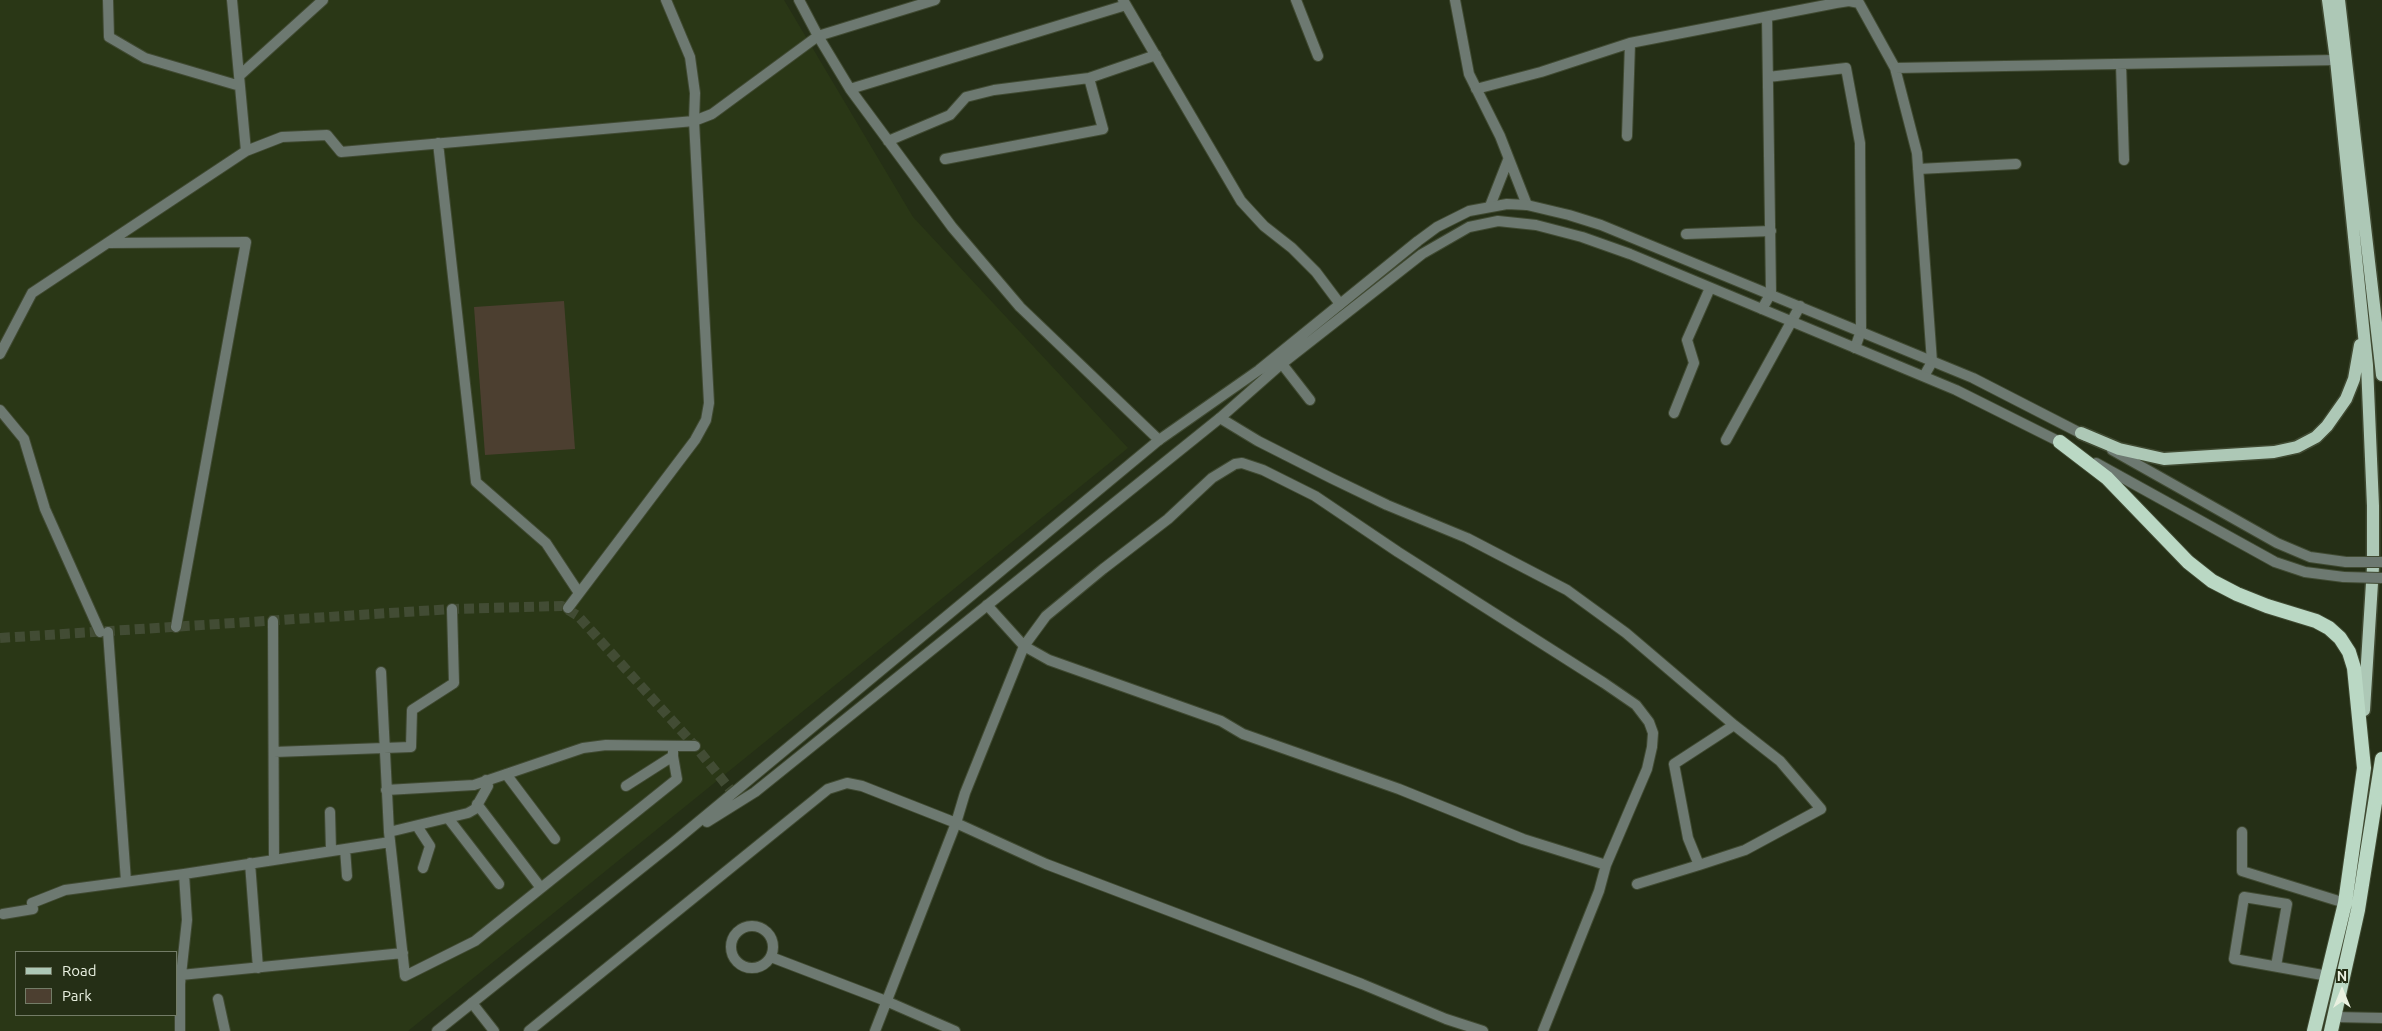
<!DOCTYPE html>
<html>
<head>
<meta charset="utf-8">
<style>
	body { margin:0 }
	#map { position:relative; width:2382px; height:1031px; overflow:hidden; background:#252f16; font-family:Ubuntu,sans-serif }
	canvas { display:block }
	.legend { position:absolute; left:15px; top:951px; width:162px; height:65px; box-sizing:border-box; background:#252f16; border:1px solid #737c67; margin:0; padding:6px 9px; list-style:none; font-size:15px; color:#e9f0e0 }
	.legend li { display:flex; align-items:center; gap:10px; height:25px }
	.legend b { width:25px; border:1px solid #737c67 }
	.north { position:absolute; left:2317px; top:966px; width:50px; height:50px; -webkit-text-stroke:4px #252f16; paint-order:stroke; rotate:0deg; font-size:14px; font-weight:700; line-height:20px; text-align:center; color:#e9f0e0 }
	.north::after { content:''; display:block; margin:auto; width:18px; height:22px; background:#e9f0e0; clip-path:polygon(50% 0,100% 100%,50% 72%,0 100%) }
</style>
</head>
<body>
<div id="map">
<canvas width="2382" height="1031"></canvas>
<ul class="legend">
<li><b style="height:6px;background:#adc8b6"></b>Road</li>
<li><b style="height:14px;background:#4c3f30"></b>Park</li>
</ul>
<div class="north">N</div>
</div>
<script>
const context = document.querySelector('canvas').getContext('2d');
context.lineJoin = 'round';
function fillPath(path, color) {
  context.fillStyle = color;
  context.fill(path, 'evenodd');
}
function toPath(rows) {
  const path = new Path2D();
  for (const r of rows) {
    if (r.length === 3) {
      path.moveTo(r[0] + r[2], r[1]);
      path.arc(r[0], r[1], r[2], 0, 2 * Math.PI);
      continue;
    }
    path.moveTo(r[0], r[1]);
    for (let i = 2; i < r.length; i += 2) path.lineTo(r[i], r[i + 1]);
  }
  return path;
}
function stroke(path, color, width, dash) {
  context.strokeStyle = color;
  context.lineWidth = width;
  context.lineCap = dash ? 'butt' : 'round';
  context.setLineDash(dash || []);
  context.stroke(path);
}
fillPath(toPath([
	[0,0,784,0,913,217,1128,448,408,1031,0,1031],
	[16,952,176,952,176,1015,16,1015]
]), '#2a3716');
fillPath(toPath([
	[564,301,575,449,485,455,474,307]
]), '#4c3f30');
stroke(toPath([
	[0,638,452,609,562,606,578,616,695,746,733,793]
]), '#424c34', 10, [10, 5]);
const minor = toPath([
	[108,0,109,37,145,58,240,86],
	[232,0,246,151],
	[799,0,818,36,850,89,952,227,1020,307,1159,440],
	[1123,0,1241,201,1264,226,1292,248,1316,272,1340,304],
	[1296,0,1318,56],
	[1455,0,1469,74,1500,136,1527,205],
	[2121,64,2124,160],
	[1895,68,2336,60],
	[239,76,323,0],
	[1768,77,1846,68,1860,143,1861,331,1855,348],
	[850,89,1126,5],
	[1476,89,1541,72,1630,43,1836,3,1849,1,1859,3,1895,68,1917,153,1932,362,1924,376],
	[1627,136,1630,43],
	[888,141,950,115,966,97,994,90,1089,78,1156,55],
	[438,143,476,482,546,543,579,593],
	[945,159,1103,129,1089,78],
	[1918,169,2016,164],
	[1490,206,1508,160],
	[1686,234,1771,231],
	[108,243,246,242,176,627],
	[1762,309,1771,293,1767,17],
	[0,354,32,293,246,151,282,137,327,135,341,152,694,121,712,114,818,36,935,0],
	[1282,364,1310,400],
	[0,410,24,439,45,509,100,632],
	[1674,413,1694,363,1687,340,1710,288],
	[1220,418,1258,441,1331,478,1387,505,1467,538,1567,590,1626,633,1734,725,1674,764,1688,838,1699,865,1637,884],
	[1726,440,1800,306],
	[987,605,1024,646,1049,660,1221,721,1243,734,1399,789,1523,839,1606,865],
	[568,608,695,440,706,420,709,403,694,121,695,93,690,57,666,0],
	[273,621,274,859],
	[108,632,126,881],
	[381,672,389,832,405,976,475,941,677,779,673,756],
	[274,752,411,747,412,710,454,683,452,609],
	[506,774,555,839],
	[626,786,673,756,673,750],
	[386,790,474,785,583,748,606,745,695,746],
	[477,804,541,888],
	[330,812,331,851],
	[448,818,499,884],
	[417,826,430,846,423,868],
	[389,832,468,813,475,809,488,786,486,780],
	[2242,832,2242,871,2345,903],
	[345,849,347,876],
	[250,863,258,968],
	[1699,865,1745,850,1821,809,1780,761,1734,725],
	[3,914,33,909,32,903,65,890,184,874,390,842],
	[752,947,21],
	[771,957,886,1001,955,1031],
	[2276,966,2287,904,2244,897,2234,959,2328,976],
	[181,975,403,953],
	[218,999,225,1031],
	[472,1003,494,1031],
	[180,1031,180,984,187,920,184,874],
	[529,1031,828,789,847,783,862,786,956,823,1046,864,1362,984,1446,1019,1483,1031],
	[875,1031,956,823,965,793,1024,646,1046,616,1103,569,1168,519,1212,478,1235,464,1242,463,1263,470,1315,496,1398,552,1604,683,1636,705,1649,722,1653,733,1652,747,1647,769,1606,865,1599,891,1543,1031]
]);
const tertiary = toPath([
	[2112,450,2277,543,2310,557,2346,562],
	[2096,463,2275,562,2305,572,2344,577],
	[707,822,755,792,1220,418,1279,366,1422,254,1469,227,1498,221,1536,225,1582,237,1630,254,1956,390,2066,445],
	[2334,1017,2382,1018],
	[437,1031,674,842,1159,440,1259,370,1418,241,1437,227,1469,211,1507,204,1527,205,1569,215,1601,225,1973,378,2086,436]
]);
const primary = toPath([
	[2328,0,2336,60,2367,365,2373,506,2373,567,2364,710],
	[2339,0,2382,375],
	[2081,433,2119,449,2164,459,2274,452,2297,447,2316,437,2327,426,2346,399,2354,379,2360,345]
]);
const trunk = toPath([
	[2060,442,2107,478,2188,562,2212,581,2237,594,2267,606,2316,621,2329,628,2340,638,2349,652,2354,668,2364,768,2345,903,2314,1031],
	[2331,1031,2358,910,2382,759]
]);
stroke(minor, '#404a32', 12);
stroke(tertiary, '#404a32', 12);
stroke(primary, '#404a32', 15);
stroke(trunk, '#404a32', 16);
stroke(minor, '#6d7971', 10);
stroke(tertiary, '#6d7971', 10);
stroke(primary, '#adc8b6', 12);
stroke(trunk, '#bad8c4', 14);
const tertiaryBridge = toPath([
	[2346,562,2382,562],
	[2344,577,2382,578]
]);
stroke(tertiaryBridge, '#404a32', 12, []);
stroke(tertiaryBridge, '#6d7971', 10);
</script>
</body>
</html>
